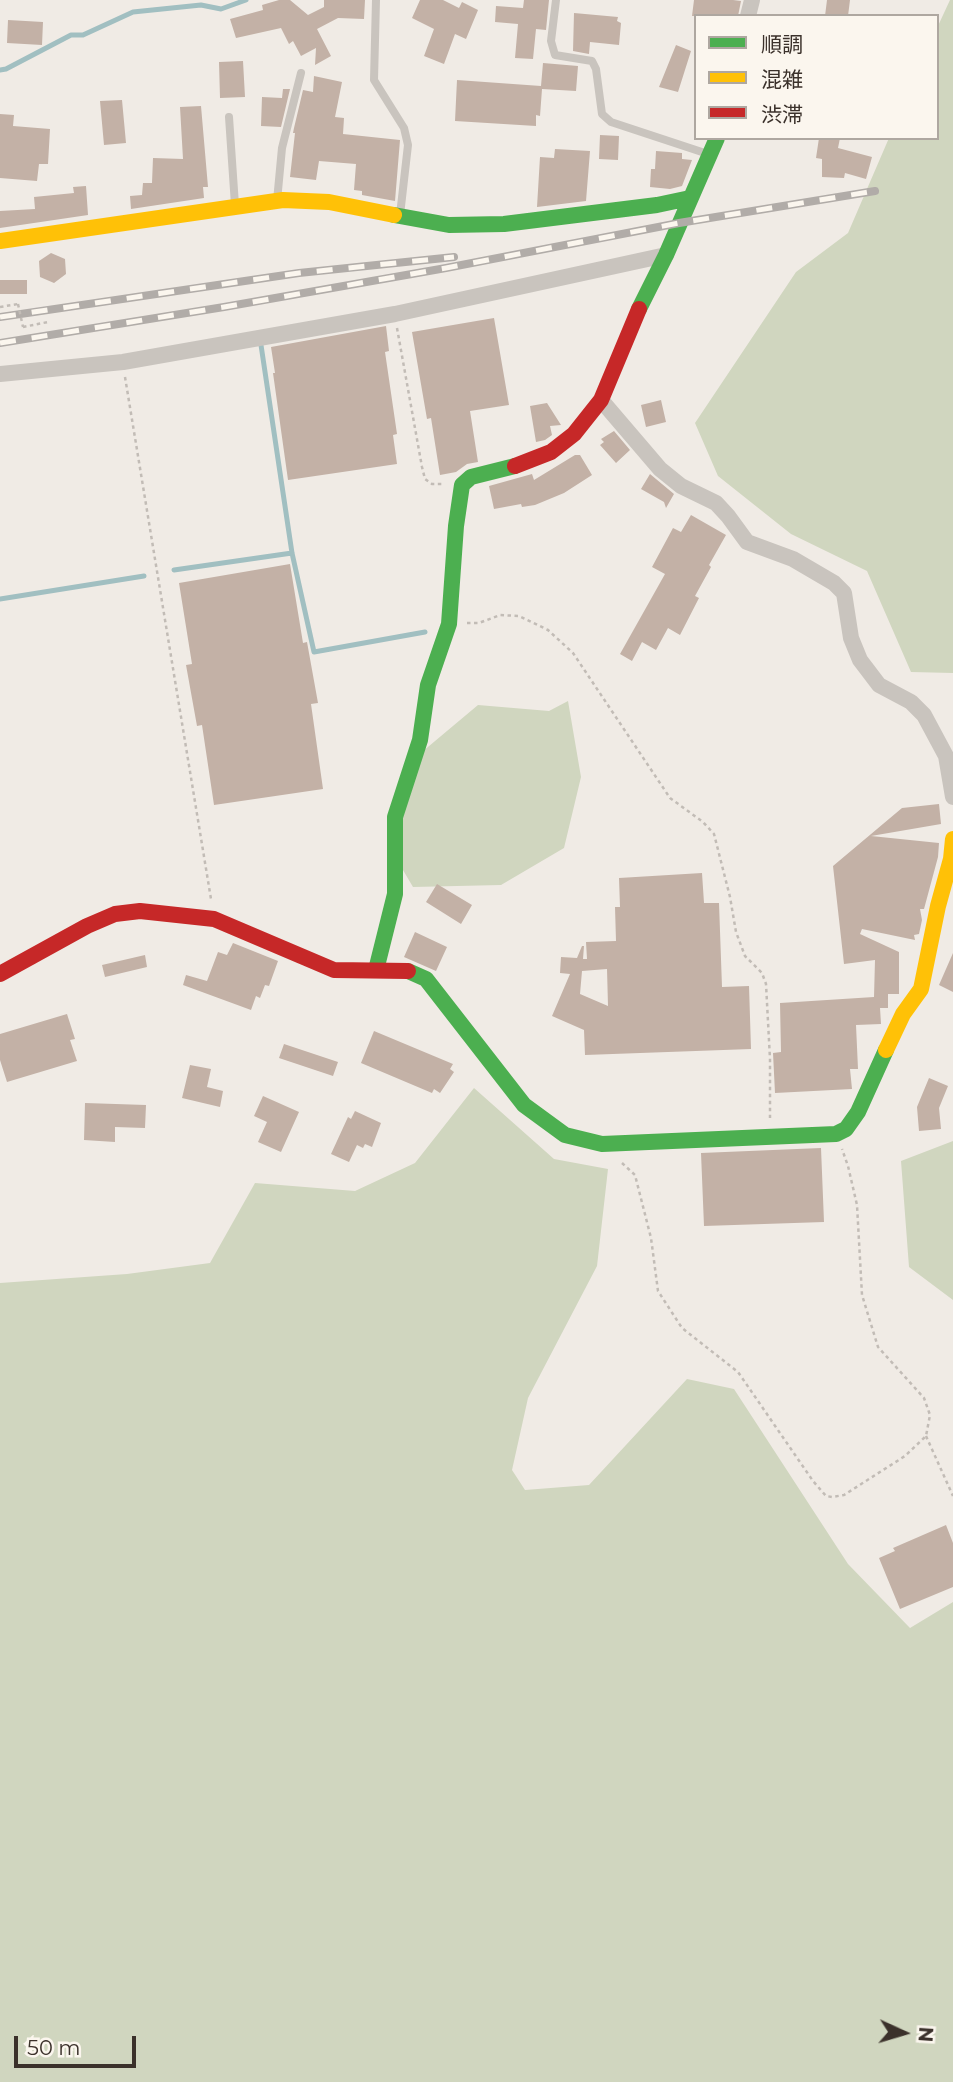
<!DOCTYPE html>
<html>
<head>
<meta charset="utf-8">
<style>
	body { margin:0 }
	#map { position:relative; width:953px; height:2082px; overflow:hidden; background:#f0ebe5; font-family:Montserrat,"Noto Sans JP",sans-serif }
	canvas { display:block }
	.legend { position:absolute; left:694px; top:14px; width:245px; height:126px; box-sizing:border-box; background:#fbf6ee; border:2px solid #aea7a0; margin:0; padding:9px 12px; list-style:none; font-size:21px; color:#3b312b }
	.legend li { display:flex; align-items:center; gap:14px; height:35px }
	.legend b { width:35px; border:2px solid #aea7a0 }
	.north { position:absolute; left:869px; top:1998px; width:70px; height:70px; -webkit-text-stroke:5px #fbf6ee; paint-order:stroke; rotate:94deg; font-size:19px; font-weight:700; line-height:28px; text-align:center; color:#3b312b }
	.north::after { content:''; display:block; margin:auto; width:24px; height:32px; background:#3b312b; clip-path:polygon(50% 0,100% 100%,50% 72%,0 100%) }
	.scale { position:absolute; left:14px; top:2036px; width:122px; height:32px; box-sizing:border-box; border:4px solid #3b312b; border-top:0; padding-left:9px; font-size:21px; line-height:24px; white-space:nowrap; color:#3b312b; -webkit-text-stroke:5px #fbf6ee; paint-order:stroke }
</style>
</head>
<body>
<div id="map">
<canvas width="953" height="2082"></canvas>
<ul class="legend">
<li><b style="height:9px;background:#4caf50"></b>順調</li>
<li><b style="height:9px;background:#ffc107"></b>混雑</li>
<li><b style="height:9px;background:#c62828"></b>渋滞</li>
</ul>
<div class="north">N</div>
<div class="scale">50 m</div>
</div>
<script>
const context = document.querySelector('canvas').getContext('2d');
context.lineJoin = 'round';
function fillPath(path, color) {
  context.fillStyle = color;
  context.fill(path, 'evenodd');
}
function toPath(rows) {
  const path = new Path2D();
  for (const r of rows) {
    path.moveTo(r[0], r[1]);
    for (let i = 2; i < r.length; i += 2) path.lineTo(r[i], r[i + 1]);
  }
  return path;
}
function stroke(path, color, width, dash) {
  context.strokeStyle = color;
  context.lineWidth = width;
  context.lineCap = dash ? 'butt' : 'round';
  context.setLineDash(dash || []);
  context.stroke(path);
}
fillPath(toPath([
	[950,0,953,0,953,673,911,672,867,571,791,534,718,476,695,423,796,272,848,233,889,138,937,138,937,28],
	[568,701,581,777,564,848,501,885,413,887,390,848,410,762,478,705,549,711],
	[474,1088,554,1159,608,1169,597,1266,528,1398,512,1470,525,1490,589,1485,687,1379,734,1389,848,1564,910,1628,953,1602,953,2082,0,2082,0,1283,127,1274,210,1263,255,1183,355,1191,415,1163],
	[953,1141,953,1300,909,1267,901,1161]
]), '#d0d6bf');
stroke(toPath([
	[0,70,6,69,71,35,83,35,133,12,201,5,221,9,246,0],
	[261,345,292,553,314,652,425,632],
	[174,570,292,553],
	[0,599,144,576]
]), '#a1bfc1', 5);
fillPath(toPath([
	[279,0,290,0,308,15,324,7,324,0,365,0,364,19,338,18,317,29,331,56,315,65,316,48,301,56,293,41,289,44,281,28,236,38,230,19,263,10,262,5],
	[420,0,443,0,459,8,462,2,478,10,466,39,455,34,444,64,424,56,434,29,412,18],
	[524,0,549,0,546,30,536,29,533,59,515,58,518,24,495,22,496,6,523,8],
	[694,0,733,0,741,1,738,16,692,16],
	[827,0,850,0,848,16,825,16],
	[574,13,618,17,617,21,621,23,619,45,590,42,589,54,573,51],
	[8,20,43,22,42,45,7,43],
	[676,45,691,51,678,92,659,87],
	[243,61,245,97,220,98,219,62],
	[543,63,578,66,576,91,542,89,540,116,536,115,536,126,455,121,457,80,541,86],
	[314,76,342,82,335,117,344,118,343,134,400,140,395,201,362,195,362,191,354,190,356,164,319,161,316,180,290,177,295,133,293,133,294,128,303,90,313,92],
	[283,89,290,89,281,127,261,126,262,97,282,98],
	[122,100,126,143,104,145,100,101],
	[201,106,208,187,203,187,204,198,131,209,130,196,142,195,143,183,152,183,153,158,183,159,180,107],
	[0,114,14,115,13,126,50,129,48,164,39,164,37,181,0,178],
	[600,135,619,136,618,160,599,159],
	[819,138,840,138,838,148,872,157,866,179,845,173,844,178,822,177,822,159,816,158],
	[555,149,590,151,586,201,537,207,540,157,554,158],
	[656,151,682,153,682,159,692,160,682,186,670,189,650,187,651,169,655,169],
	[86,186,88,215,0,228,0,211,35,209,34,197,74,193,73,187],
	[51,253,65,259,66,274,54,283,40,277,39,261],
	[0,280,27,280,27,294,0,294],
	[494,318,509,405,470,411,478,462,467,464,456,472,440,475,431,418,427,419,412,332],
	[386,326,389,351,385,352,397,434,393,435,397,464,288,480,273,373,275,373,271,347],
	[661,400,666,422,646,427,641,405],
	[547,403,561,425,550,426,552,435,545,440,536,442,530,406],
	[614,431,630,450,616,463,600,445,604,442,601,439],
	[575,455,580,455,592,475,564,493,535,505,522,507,521,504,494,509,489,486,532,474,534,480],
	[650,474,674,494,666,508,664,502,641,489],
	[691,515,726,535,709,565,711,567,695,596,699,598,680,635,668,628,656,650,642,642,632,661,620,654,665,574,652,567,673,528,681,532],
	[290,564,303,643,307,642,318,703,311,704,323,789,214,805,202,725,197,726,186,665,192,664,179,583],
	[939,804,941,824,871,836,939,843,938,857,924,909,920,909,922,920,919,934,914,935,915,940,862,929,860,934,899,952,899,994,888,994,888,1008,880,1008,881,1024,856,1025,858,1069,850,1069,852,1089,775,1093,773,1053,781,1052,780,1003,874,997,875,960,844,964,833,866,902,808],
	[702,873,704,903,719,903,722,987,749,986,751,1049,585,1055,584,1030,552,1016,570,974,560,973,561,957,577,958,582,946,584,946,583,959,587,959,586,942,616,941,615,907,620,907,619,878],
	[607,969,608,1006,580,994,582,971],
	[437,884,472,905,461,924,426,902],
	[415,932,447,947,436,971,404,957],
	[233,943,278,961,269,986,265,985,260,998,256,996,251,1010,183,985,186,975,207,981,218,952,227,955],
	[953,953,953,992,939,985],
	[145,955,147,967,105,977,102,965],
	[67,1014,75,1039,70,1040,77,1061,7,1082,0,1060,0,1034],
	[374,1031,453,1064,450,1069,454,1072,440,1093,434,1089,432,1093,361,1063],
	[284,1044,338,1062,333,1076,279,1058],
	[190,1065,211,1069,207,1087,223,1091,220,1107,182,1098],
	[929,1078,948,1086,939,1108,941,1129,919,1131,917,1107],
	[263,1096,299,1112,281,1152,258,1142,267,1122,254,1116],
	[85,1103,146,1105,145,1128,115,1127,115,1142,84,1140],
	[355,1111,381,1123,372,1147,365,1144,363,1148,357,1145,349,1162,331,1154,348,1117,351,1119],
	[821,1148,824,1222,704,1226,701,1153],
	[946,1525,953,1543,953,1587,900,1609,879,1558,895,1551,893,1548]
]), '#c3b1a6');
stroke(toPath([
	[0,307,18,304],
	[23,327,48,322],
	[397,328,422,467,425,479,432,484,442,484],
	[125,377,211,899],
	[467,623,479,623,500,615,519,616,548,630,573,653,670,798,703,822,714,834,730,897,736,932,745,956,762,973,766,984,770,1059,770,1118],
	[622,1163,635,1175,651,1238,658,1291,682,1328,738,1372,813,1481,826,1496,832,1497,844,1495,905,1456,926,1436,930,1415,924,1398,878,1347,862,1295,857,1205,848,1166,842,1149],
	[926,1436,953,1496]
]), '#c2bcb6', 2.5, [3.5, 3.5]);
stroke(toPath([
	[376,0,374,80,404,128,408,145,400,215],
	[556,0,551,41,555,55,592,61,596,69,602,114,611,122,708,154],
	[229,117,235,205],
	[277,201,282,148,301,73]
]), '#c9c4be', 8);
stroke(toPath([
	[748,16,752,0],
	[0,374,123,362,395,314,666,255],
	[601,400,660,469,681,486,716,503,728,516,747,542,793,559,834,583,844,593,851,638,860,660,879,685,911,702,924,715,946,756,953,797]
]), '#c9c4be', 16);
stroke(toPath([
	[394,215,449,225,504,224,657,205,690,198],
	[639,309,666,255,717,138],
	[376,970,395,894,395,817,420,740,428,685,449,624,456,526,462,485,471,477,515,466],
	[408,971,426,979,524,1105,565,1135,602,1144,836,1134,846,1129,858,1112,886,1050]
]), '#4caf50', 16);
stroke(toPath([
	[0,241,283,200,329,202,394,215],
	[886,1050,903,1014,921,989,938,906,951,859,953,839]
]), '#ffc107', 16);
stroke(toPath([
	[515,466,551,452,574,434,601,400,639,309],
	[0,974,87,926,115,914,140,911,214,919,334,970,408,971]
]), '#c62828', 16);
const rail = toPath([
	[0,317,299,273,454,257],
	[0,343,224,307,446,268,679,223,875,191]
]);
stroke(rail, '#b1aca8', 8);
stroke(rail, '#fbf6ee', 5, [16]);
stroke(toPath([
	[18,304,23,327]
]), '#c2bcb6', 2.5, [3.5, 3.5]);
</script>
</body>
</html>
